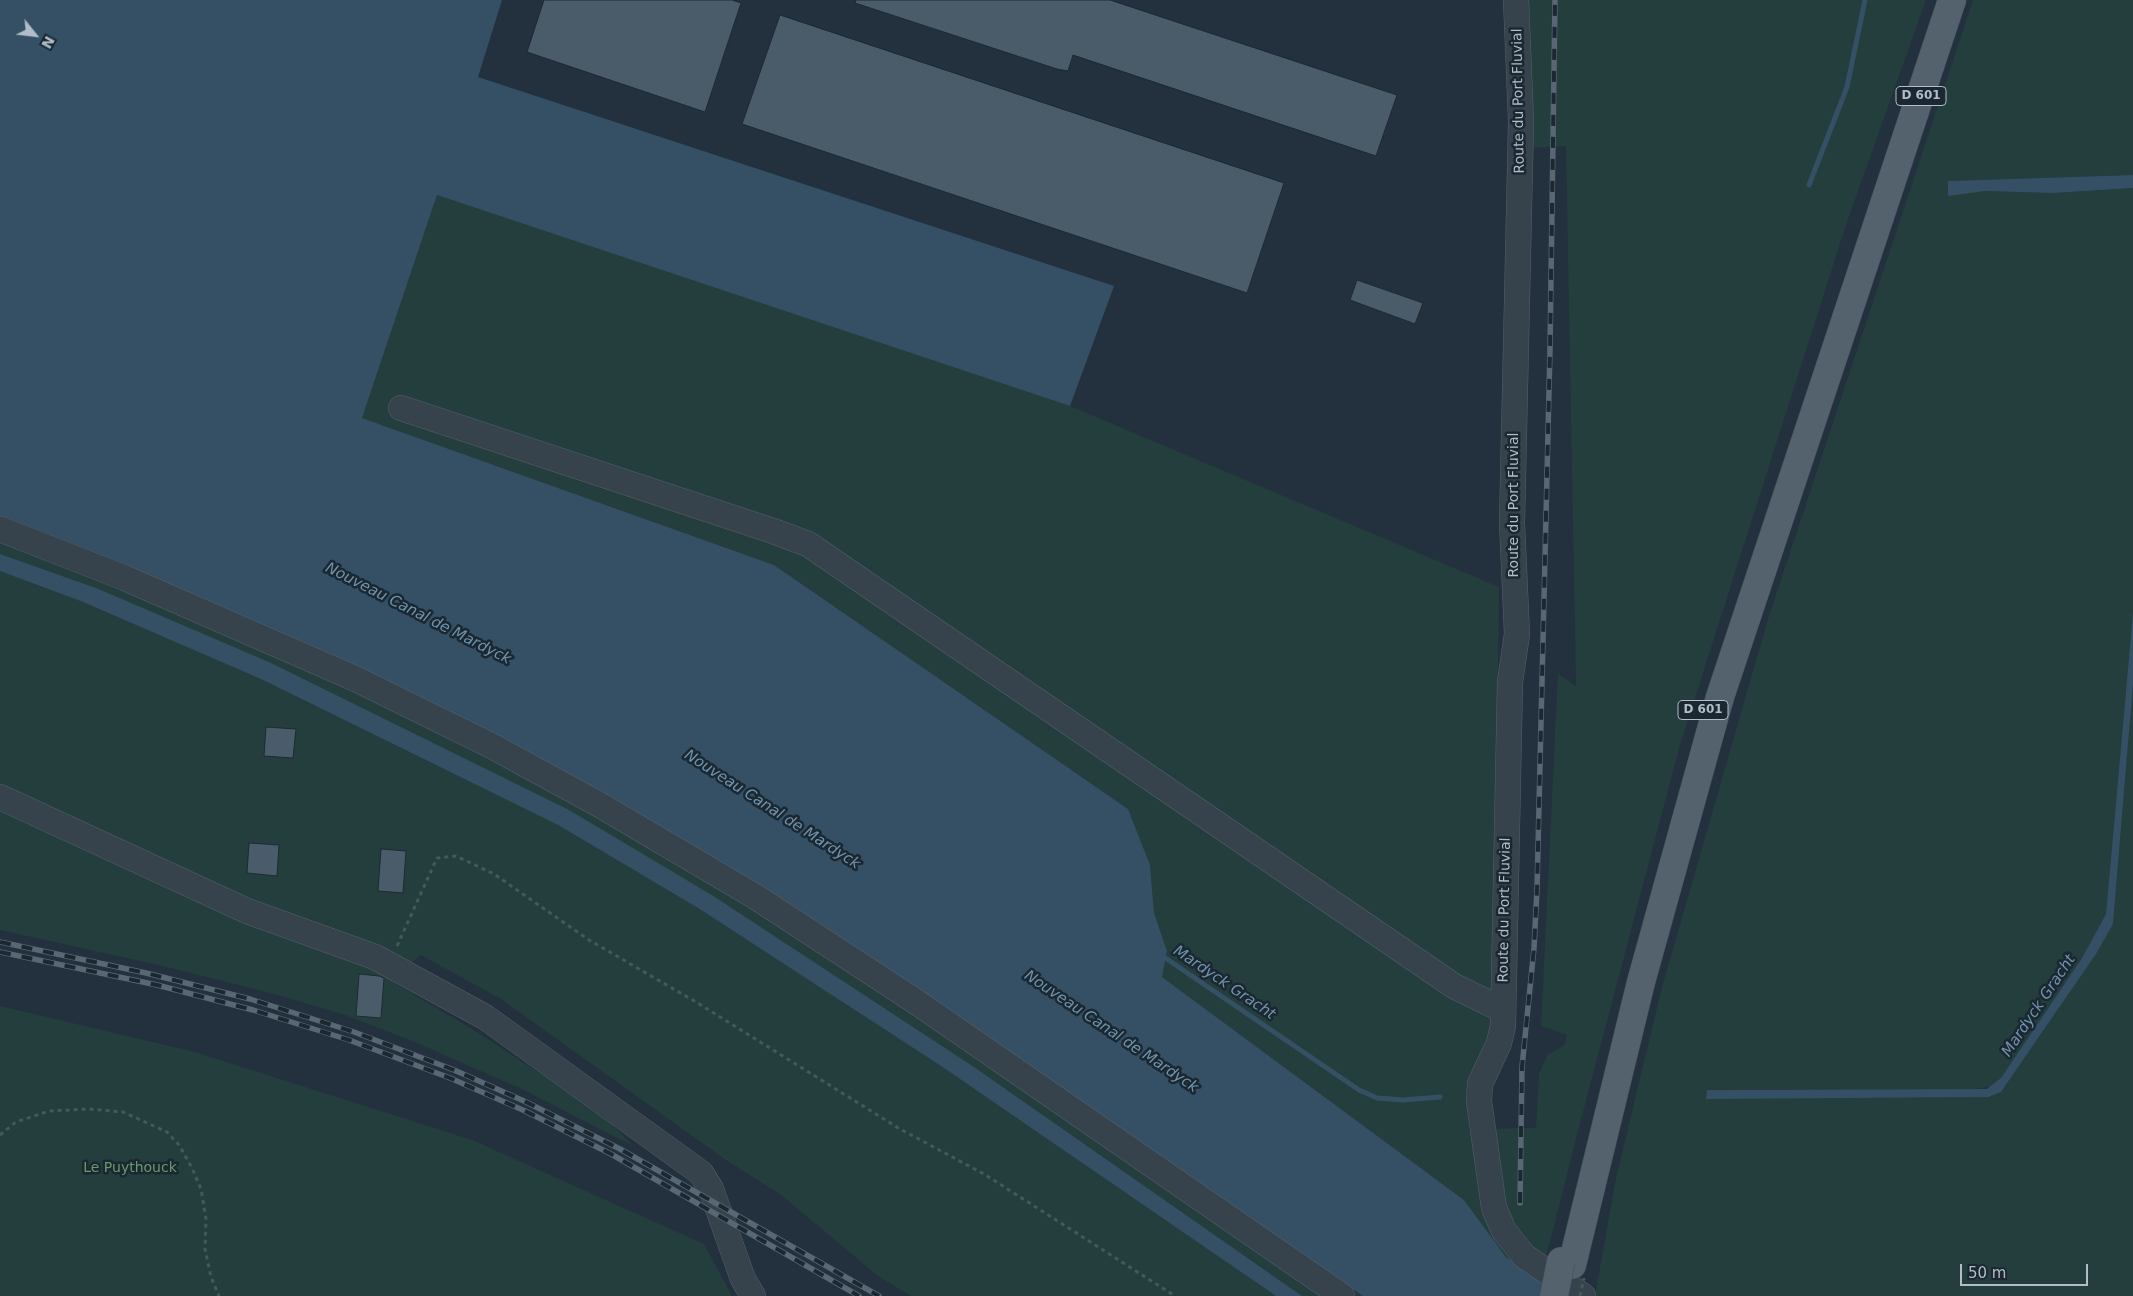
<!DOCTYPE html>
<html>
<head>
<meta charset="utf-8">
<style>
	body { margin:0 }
	#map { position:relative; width:2133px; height:1296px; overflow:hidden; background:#22313d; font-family:"DejaVu Sans",sans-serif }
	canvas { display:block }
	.north { position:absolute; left:10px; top:10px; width:50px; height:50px; -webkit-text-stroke:4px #1b2832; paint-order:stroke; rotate:119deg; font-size:14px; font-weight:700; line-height:20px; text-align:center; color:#b1bec9 }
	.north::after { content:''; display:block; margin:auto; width:18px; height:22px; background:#b1bec9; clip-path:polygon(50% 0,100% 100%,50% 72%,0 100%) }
	.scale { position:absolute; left:1960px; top:1264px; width:128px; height:22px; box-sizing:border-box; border:2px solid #b1bec9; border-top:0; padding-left:6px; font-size:15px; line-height:18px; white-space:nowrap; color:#b1bec9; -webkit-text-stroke:4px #1b2832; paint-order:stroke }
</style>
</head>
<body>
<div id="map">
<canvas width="2133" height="1296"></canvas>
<div class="north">N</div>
<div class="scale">50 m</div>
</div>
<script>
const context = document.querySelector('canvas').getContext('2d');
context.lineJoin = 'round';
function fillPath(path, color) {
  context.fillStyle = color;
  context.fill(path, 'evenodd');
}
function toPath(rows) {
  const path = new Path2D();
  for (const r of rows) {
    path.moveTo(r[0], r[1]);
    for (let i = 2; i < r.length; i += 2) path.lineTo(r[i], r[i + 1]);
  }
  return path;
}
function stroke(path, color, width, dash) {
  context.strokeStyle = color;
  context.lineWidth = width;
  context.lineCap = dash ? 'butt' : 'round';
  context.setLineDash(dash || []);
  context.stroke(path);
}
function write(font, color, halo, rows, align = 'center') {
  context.font = font + ' "DejaVu Sans",sans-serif';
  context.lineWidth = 5;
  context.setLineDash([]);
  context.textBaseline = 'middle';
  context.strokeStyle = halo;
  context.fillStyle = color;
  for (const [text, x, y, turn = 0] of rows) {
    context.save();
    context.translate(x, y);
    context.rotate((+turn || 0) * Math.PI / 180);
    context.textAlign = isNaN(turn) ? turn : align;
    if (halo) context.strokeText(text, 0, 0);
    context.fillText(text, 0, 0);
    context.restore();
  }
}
fillPath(toPath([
	[1525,0,1926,0,1846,225,1680,745,1579,1127,1540,1281,1506,1257,1464,1200,1162,977,1167,951,1154,913,1150,865,1128,809,774,565,362,418,437,195,1070,406,1499,587,1494,1025,1469,1092,1469,1129,1536,1128,1539,1074,1548,1054,1564,1046,1567,1035,1541,1026,1558,674,1576,686,1566,146,1532,148],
	[1973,0,2133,0,2133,175,1948,181,1948,195,1985,191,2053,193,2133,188,2133,612,2106,914,2082,958,2001,1078,1993,1086,1975,1089,1707,1090,1706,1098,1988,1097,2004,1088,2096,954,2113,924,2133,684,2133,1296,1595,1296,1616,1178,1662,987,1768,619],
	[0,518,125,565,310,645,922,991,1363,1296,1302,1296,974,1067,715,897,96,588,0,554],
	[0,571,83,602,263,680,558,825,698,908,941,1066,1276,1296,911,1296,878,1276,780,1194,723,1158,501,999,421,955,391,981,472,1029,575,1096,604,1117,633,1146,522,1089,410,1040,345,1015,278,995,163,966,0,930],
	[0,1006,195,1052,472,1140,704,1244,732,1296,0,1296]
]), '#243e3d');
fillPath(toPath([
	[0,0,502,0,478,77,1114,286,1070,406,437,195,362,418,774,565,1128,809,1150,865,1154,913,1167,951,1162,977,1464,1200,1506,1257,1564,1296,1363,1296,922,991,310,645,125,565,0,518],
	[2133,175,2133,188,2053,193,1985,191,1948,196,1948,181],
	[0,554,96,588,271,663,569,810,715,897,974,1067,1302,1296,1276,1296,941,1066,698,908,558,825,263,680,83,602,0,571],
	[2133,612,2133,684,2113,924,2096,954,2001,1092,1988,1097,1706,1099,1707,1090,1987,1089,2001,1078,2082,958,2106,914]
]), '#355065');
stroke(toPath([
	[1809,185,1847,87,1865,0],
	[1161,955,1359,1090,1377,1098,1403,1100,1440,1097]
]), '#355065', 5);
const building = toPath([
	[544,0,732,0,741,3,705,112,527,52,544,0],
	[856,0,1110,0,1397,95,1376,156,1073,55,1068,71,1057,69,855,3,856,0],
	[780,15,1284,183,1247,293,742,124,780,15],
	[1357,280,1423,303,1415,324,1350,300,1357,280],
	[266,727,296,729,293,758,264,756,266,727],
	[249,843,279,845,277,876,247,873,249,843],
	[381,849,406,851,403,893,378,891,381,849],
	[359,974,379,976,384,978,381,1018,356,1016,359,974]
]);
fillPath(building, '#4a5c69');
stroke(building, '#1d2a34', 1);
const minor = toPath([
	[1516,0,1521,121,1512,523,1517,634,1510,682,1503,1026,1499,1043,1480,1084,1479,1101,1494,1208,1504,1231,1524,1256,1583,1296],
	[401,408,773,531,808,544,1454,986,1503,1010],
	[0,529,125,578,356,679,492,746,600,805,756,897,915,1001,1342,1296],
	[0,797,247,911,375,957,485,1017,701,1173,711,1189,743,1279,753,1296]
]);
const major = toPath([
	[1572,1265,1641,982,1720,697,1952,0]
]);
stroke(minor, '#54616b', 26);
stroke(major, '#3f4c56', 29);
stroke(toPath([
	[397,946,437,858,456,856,494,874,589,940,696,1002,900,1129,984,1174,1175,1296],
	[0,1135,16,1122,49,1111,89,1109,123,1112,167,1132,179,1145,192,1168,201,1189,206,1219,205,1249,211,1277,219,1296]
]), '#425a59', 3, [4, 4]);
stroke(minor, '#36434d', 25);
stroke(major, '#53626d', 28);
const rail = toPath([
	[0,942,146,973,250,999,354,1032,454,1070,524,1101,620,1149,879,1296],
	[0,952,157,985,253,1010,349,1040,450,1078,525,1111,611,1154,859,1296],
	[1520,1203,1522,1067,1534,948,1537,889,1550,350,1555,0]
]);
stroke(rail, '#576774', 5.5);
stroke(rail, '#1b2832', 4, [11]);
const majorBridge = toPath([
	[1554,1296,1561,1261]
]);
stroke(majorBridge, '#3f4c56', 29, []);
stroke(toPath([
	[1580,1296,1584,1278]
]), '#425a59', 3, [4, 4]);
stroke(majorBridge, '#53626d', 28);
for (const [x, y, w] of [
	[1921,96,50],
	[1703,710,50]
]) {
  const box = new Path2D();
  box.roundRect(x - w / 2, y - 9.5, w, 19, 4);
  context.fillStyle = '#1b2832';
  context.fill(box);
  stroke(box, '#b1bec9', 1);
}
write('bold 12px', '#b1bec9', null, [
	["D 601",1921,96],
	["D 601",1703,710]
]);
write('14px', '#b1bec9', '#1b2832', [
	["Route du Port Fluvial",1519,101,-91],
	["Route du Port Fluvial",1514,505,-90],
	["Route du Port Fluvial",1505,910,-89]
]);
write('14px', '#679b6b', '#1b2832', [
	["Le Puythouck",130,1168]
]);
write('italic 15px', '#7094ad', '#1b2832', [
	["Nouveau Canal de Mardyck",418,614,27],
	["Nouveau Canal de Mardyck",772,810,33],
	["Mardyck Gracht",1224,983,34],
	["Mardyck Gracht",2039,1006,-56],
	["Nouveau Canal de Mardyck",1111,1032,34]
]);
</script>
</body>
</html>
